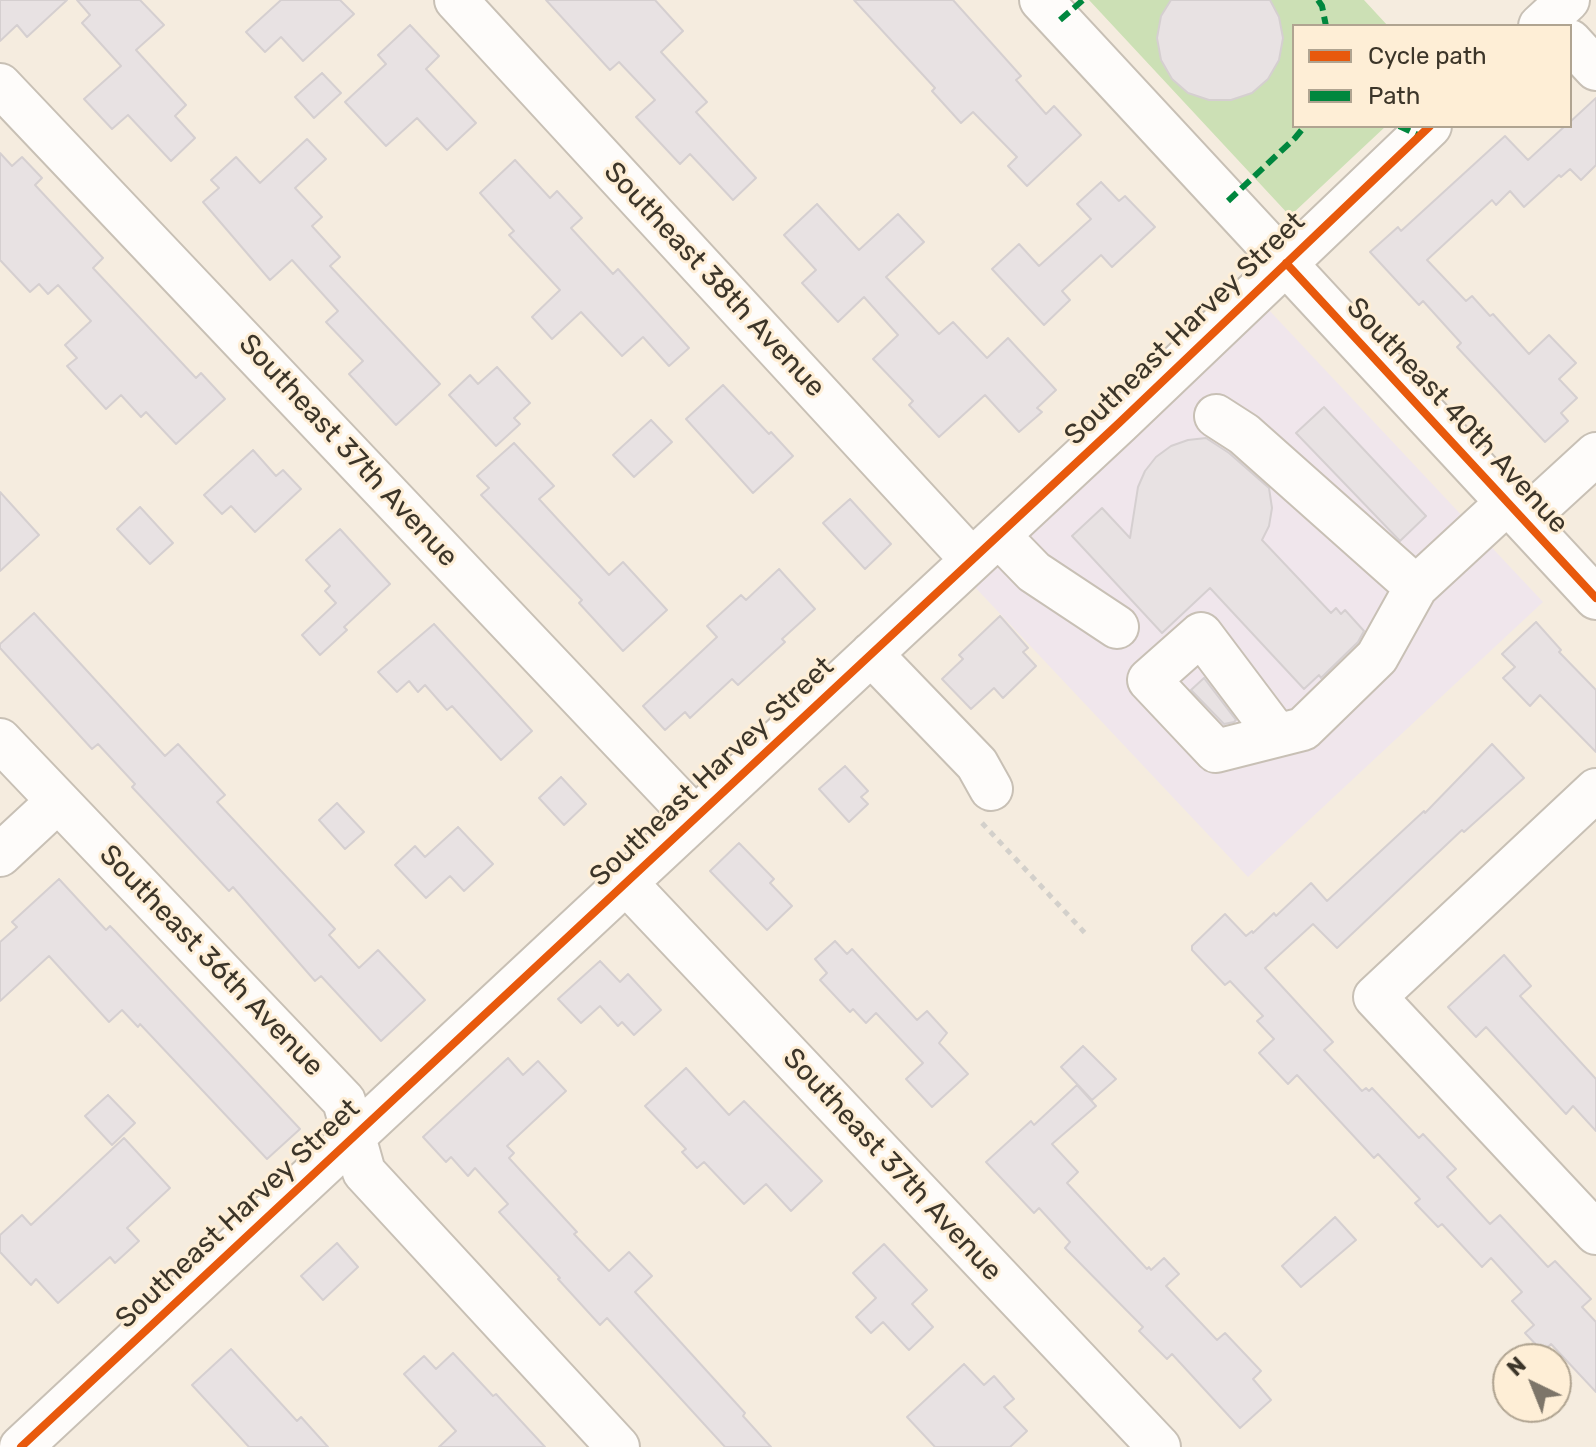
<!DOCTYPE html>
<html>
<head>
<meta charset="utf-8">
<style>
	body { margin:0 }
	#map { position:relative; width:1596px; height:1447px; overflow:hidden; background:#f5ecdf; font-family:Rubik,sans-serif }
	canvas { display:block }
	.legend { position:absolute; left:1292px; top:24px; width:280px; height:104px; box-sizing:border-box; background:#feeed6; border:2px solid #b0a491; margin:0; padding:10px 14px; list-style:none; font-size:24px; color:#3c3529 }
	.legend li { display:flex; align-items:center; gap:16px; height:40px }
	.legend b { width:40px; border:2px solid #b0a491 }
	.north { position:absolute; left:1492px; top:1343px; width:80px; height:80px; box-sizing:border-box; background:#feeed6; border:2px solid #b0a491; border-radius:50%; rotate:317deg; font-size:22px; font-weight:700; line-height:32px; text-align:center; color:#3c3529 }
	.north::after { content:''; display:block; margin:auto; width:28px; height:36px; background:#7d7569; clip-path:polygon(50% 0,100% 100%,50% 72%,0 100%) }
</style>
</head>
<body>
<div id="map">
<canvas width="1596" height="1447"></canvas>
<ul class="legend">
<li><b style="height:10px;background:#e8590c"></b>Cycle path</li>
<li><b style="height:10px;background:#00873e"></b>Path</li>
</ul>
<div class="north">N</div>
</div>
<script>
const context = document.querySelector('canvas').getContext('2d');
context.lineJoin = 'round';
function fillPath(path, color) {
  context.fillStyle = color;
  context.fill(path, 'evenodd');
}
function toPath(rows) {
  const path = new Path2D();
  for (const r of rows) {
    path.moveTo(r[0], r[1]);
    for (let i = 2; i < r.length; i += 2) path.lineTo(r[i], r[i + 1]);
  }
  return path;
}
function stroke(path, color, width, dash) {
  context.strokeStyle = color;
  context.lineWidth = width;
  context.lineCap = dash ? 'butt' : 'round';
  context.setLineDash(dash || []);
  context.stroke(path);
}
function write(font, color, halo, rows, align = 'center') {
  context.font = font + ' Rubik,sans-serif';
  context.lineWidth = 6;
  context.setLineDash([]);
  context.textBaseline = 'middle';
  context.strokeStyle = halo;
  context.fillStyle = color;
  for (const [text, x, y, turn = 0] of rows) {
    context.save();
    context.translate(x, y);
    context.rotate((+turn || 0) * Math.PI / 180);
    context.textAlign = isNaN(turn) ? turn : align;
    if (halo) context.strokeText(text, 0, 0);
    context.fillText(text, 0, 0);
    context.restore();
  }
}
fillPath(toPath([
	[1267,308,1543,602,1248,877,972,584]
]), '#f0e6ec');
fillPath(toPath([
	[1089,0,1364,0,1388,26,1294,26,1294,126,1386,126,1290,216]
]), '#cce0b5');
const building = toPath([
	[0,0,67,0,27,37,17,25,0,41,0,0],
	[77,0,140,0,164,25,136,50,186,105,175,116,195,138,171,161,128,115,112,129,84,99,121,66,82,23,90,15,77,0],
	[281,0,340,0,354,14,303,61,281,37,265,52,246,32,281,0],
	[546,0,655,0,683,31,661,52,707,102,696,112,756,178,733,200,690,154,680,164,636,117,655,100,619,62,610,70,546,0],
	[854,0,953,0,1021,76,1016,80,1046,114,1054,106,1081,135,1027,186,1008,166,1017,157,973,112,961,123,932,91,935,88,854,0],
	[1171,0,1270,0,1279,17,1283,38,1279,60,1268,79,1252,93,1231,100,1209,100,1188,93,1172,79,1161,60,1157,38,1161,16,1171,0],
	[410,25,439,56,426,69,476,123,447,150,417,118,386,146,345,102,386,64,378,55,410,25],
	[322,73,341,93,314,118,295,97,322,73],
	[1596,98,1596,165,1581,180,1570,169,1561,177,1559,175,1524,207,1510,191,1496,205,1492,200,1427,260,1466,301,1472,296,1490,316,1493,314,1529,354,1549,335,1576,363,1559,379,1577,398,1561,413,1568,421,1545,442,1457,347,1461,343,1423,301,1419,305,1370,252,1398,227,1401,231,1505,136,1528,160,1565,126,1570,126,1570,122,1596,98],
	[307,139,326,159,295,188,322,217,312,226,340,257,330,266,440,384,396,425,349,374,363,361,326,322,338,311,292,260,270,280,203,202,219,188,211,180,236,157,260,183,307,139],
	[0,153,12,166,22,157,42,178,35,185,103,258,93,268,196,378,201,373,225,399,176,444,146,412,141,417,121,395,106,409,67,366,77,358,65,345,91,321,58,285,48,294,39,284,30,292,0,260,0,153],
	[515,160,550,198,557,191,582,218,571,228,613,274,618,269,689,348,669,366,643,337,622,356,581,312,552,339,532,317,560,290,509,235,514,231,480,193,515,160],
	[1101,182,1119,201,1125,196,1155,227,1112,267,1101,255,1062,291,1070,300,1044,325,992,269,1019,244,1039,266,1091,219,1077,204,1101,182],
	[817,204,859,250,898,214,924,242,886,277,939,334,953,322,987,358,1008,338,1056,390,1037,408,1042,412,1019,432,985,395,939,437,909,405,913,401,873,359,898,335,864,297,838,322,802,283,816,270,784,235,817,204],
	[497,367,530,403,514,418,520,424,496,446,449,395,470,375,478,384,497,367],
	[723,385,769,434,771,432,793,456,753,493,686,419,723,385],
	[1324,407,1426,516,1400,541,1296,433,1324,407],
	[651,420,672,442,634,477,613,455,651,420],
	[1206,438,1229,453,1269,488,1272,508,1269,526,1262,540,1331,613,1336,608,1341,614,1345,610,1364,631,1358,642,1321,678,1319,675,1304,689,1210,588,1162,633,1072,536,1102,508,1130,538,1138,487,1145,471,1156,457,1171,446,1188,440,1206,438],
	[514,443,554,486,539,499,609,575,623,562,667,610,623,651,579,603,582,600,481,495,489,488,477,476,514,443],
	[253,450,276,476,283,470,301,489,255,532,231,506,222,514,204,495,253,450],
	[0,492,39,535,0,571,0,492],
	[850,499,891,544,865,569,823,523,850,499],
	[140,507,173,543,150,564,117,529,140,507],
	[340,529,390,584,344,627,347,630,320,655,302,635,336,603,325,591,330,586,306,560,340,529],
	[779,569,815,609,782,639,785,642,738,685,732,679,690,718,685,712,665,730,643,706,717,637,707,626,741,595,746,600,779,569],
	[34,613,165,756,178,744,225,795,217,802,335,929,329,935,359,968,378,950,425,1000,381,1041,321,976,315,981,233,887,229,891,132,787,135,784,98,744,92,749,0,648,0,644,34,613],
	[1000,616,1028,648,1023,652,1036,666,1003,698,994,688,971,709,942,679,963,659,959,655,1000,616],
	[1536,622,1561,650,1559,652,1596,690,1596,752,1540,695,1530,706,1503,678,1515,667,1502,654,1536,622],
	[434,624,532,731,501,760,452,706,447,710,425,685,418,692,409,681,397,692,378,672,434,624],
	[1204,678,1236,720,1234,722,1224,724,1191,690,1204,678],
	[1492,744,1524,778,1464,832,1462,830,1337,948,1313,924,1265,968,1333,1042,1324,1050,1362,1091,1366,1088,1369,1091,1372,1088,1419,1138,1423,1134,1456,1169,1447,1177,1490,1224,1500,1215,1548,1267,1555,1261,1591,1299,1582,1307,1596,1322,1596,1392,1551,1344,1543,1352,1525,1333,1534,1325,1512,1301,1522,1292,1491,1258,1482,1267,1442,1224,1438,1227,1415,1203,1420,1199,1378,1154,1374,1158,1297,1075,1288,1084,1259,1053,1274,1039,1257,1021,1263,1016,1230,981,1225,985,1192,950,1192,946,1225,914,1246,936,1252,931,1253,933,1274,913,1276,916,1311,883,1327,901,1424,811,1425,813,1492,744],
	[845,766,868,791,861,797,868,804,849,822,819,789,845,766],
	[561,777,586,804,564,825,539,798,561,777],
	[337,803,364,832,345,849,319,820,337,803],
	[458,827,493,864,464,891,450,876,426,898,395,865,415,846,425,857,458,827],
	[739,843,774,879,770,883,792,906,767,930,710,871,739,843],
	[59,879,106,930,110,926,115,931,300,1129,267,1159,140,1024,138,1027,122,1010,109,1022,49,956,0,1001,0,942,17,927,12,922,59,879],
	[835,941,847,954,852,949,917,1020,927,1011,947,1033,939,1043,968,1074,932,1107,906,1079,923,1063,876,1013,866,1023,853,1009,850,1012,820,980,827,973,815,959,835,941],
	[1504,955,1531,986,1520,996,1596,1079,1596,1131,1573,1106,1566,1114,1486,1027,1476,1037,1448,1007,1504,955],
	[600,961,620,982,628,974,661,1010,634,1035,622,1022,618,1026,600,1006,581,1023,558,999,600,961],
	[1083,1046,1116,1079,1092,1100,1061,1067,1083,1046],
	[508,1058,523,1075,538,1061,566,1091,507,1146,514,1153,509,1158,577,1232,574,1234,609,1271,629,1252,652,1276,635,1292,745,1413,743,1416,771,1447,725,1447,607,1318,600,1325,558,1279,560,1278,499,1212,508,1204,475,1168,468,1176,451,1157,446,1162,423,1137,508,1058],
	[686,1068,729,1115,744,1101,822,1181,791,1211,766,1184,744,1204,704,1162,697,1168,682,1152,686,1149,645,1106,686,1068],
	[1077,1085,1096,1106,1052,1144,1078,1172,1067,1183,1147,1269,1149,1267,1151,1270,1164,1258,1179,1274,1166,1286,1217,1340,1225,1333,1261,1371,1253,1379,1271,1400,1240,1428,1172,1354,1167,1359,1139,1331,1143,1327,1065,1248,1070,1242,1039,1208,1034,1213,986,1162,1031,1121,1034,1125,1077,1085],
	[108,1095,135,1123,112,1145,85,1116,108,1095],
	[124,1138,170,1188,127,1228,139,1241,115,1263,110,1257,58,1303,36,1279,31,1285,0,1252,0,1235,22,1215,31,1225,124,1138],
	[1335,1217,1356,1240,1301,1287,1282,1266,1335,1217],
	[337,1243,358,1267,323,1300,301,1276,337,1243],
	[884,1244,927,1290,912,1304,933,1327,909,1350,883,1322,871,1333,856,1317,876,1298,853,1273,884,1244],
	[231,1349,297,1421,301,1417,328,1447,249,1447,192,1385,231,1349],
	[453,1353,493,1396,496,1394,545,1447,439,1447,456,1431,404,1374,424,1356,436,1369,453,1353],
	[964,1364,984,1385,994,1376,1014,1399,1004,1407,1027,1431,1010,1447,935,1447,907,1417,964,1364]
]);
fillPath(building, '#e8e2e3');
stroke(building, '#d5cfd0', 2);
const minor = toPath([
	[456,0,972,560],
	[1041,0,1596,598],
	[1540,26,1568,0],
	[1570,41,1596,69],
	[0,85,695,818],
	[1216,416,1244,434,1416,587,1508,502],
	[1524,520,1596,454],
	[999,536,1034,572,1117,627],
	[871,654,977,764,991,789],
	[1277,735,1201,634,1149,680,1216,751,1303,729,1377,657,1416,587],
	[0,740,344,1101,364,1172,618,1447],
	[1596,790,1375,997,1596,1233],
	[0,855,58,801],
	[626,883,1159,1447],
	[21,1447,1119,423,1430,126]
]);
stroke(minor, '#c8c0b5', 46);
stroke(toPath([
	[982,823,1085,933]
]), '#d3d0cb', 5, [6, 6]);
stroke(minor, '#fefcfa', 42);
stroke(toPath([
	[1318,0,1322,6,1326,26],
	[1060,20,1083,0],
	[1399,126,1420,136],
	[1228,201,1295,138,1305,126]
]), '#00873e', 6, [12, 6]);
stroke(toPath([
	[1286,263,1596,598],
	[21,1447,1119,423,1430,126]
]), '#e8590c', 8);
write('28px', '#3c3529', '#feeed6', [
	["Southeast 38th Avenue",714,280,47],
	["Southeast Harvey Street",1185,329,-44],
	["Southeast 40th Avenue",1457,416,47],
	["Southeast 37th Avenue",348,451,47],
	["Southeast Harvey Street",712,772,-43],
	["Southeast 36th Avenue",211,961,46],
	["Southeast 37th Avenue",892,1165,47],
	["Southeast Harvey Street",238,1214,-43]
]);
</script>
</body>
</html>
